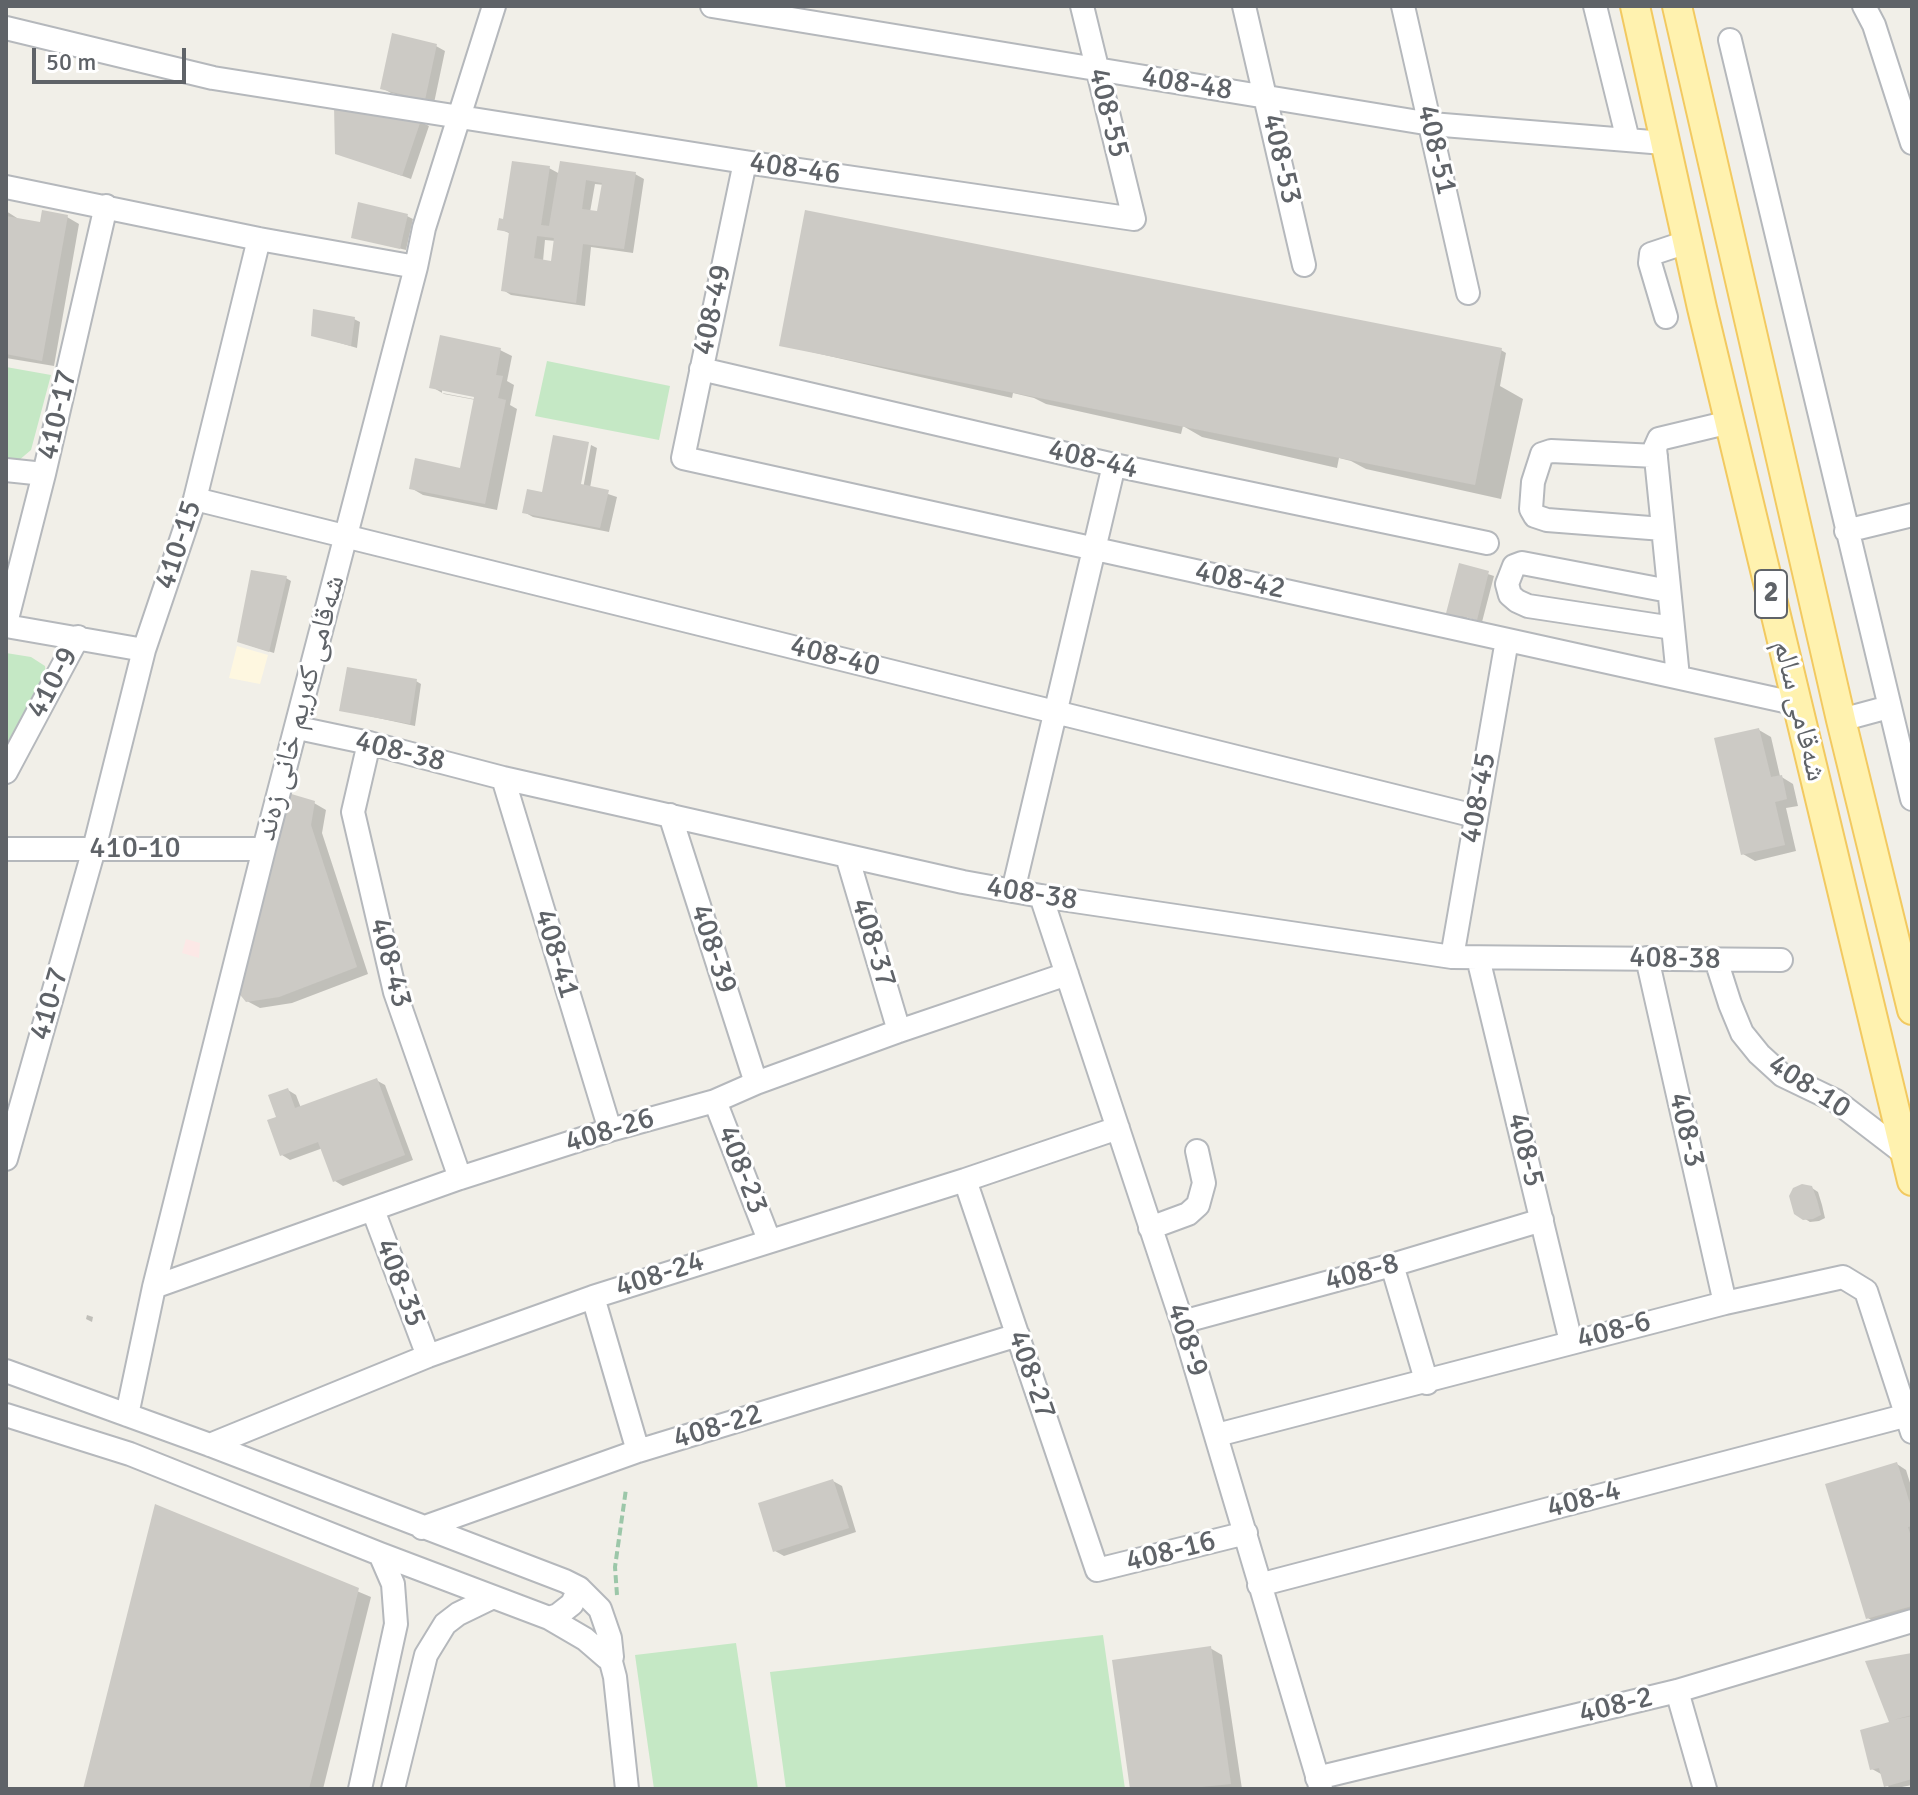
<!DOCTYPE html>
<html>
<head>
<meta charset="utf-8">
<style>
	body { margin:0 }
	#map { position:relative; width:1918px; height:1795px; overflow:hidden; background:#f1efe8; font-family:Signika,sans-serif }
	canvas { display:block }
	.frame { position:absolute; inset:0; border:8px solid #5f6368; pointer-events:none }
	.scale { position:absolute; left:32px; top:48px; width:154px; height:36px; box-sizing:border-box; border:4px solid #5f6368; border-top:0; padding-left:10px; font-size:24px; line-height:28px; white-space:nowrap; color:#5f6368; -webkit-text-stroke:6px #fff; paint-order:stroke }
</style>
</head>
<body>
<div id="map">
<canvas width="1918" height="1795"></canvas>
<div class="frame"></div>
<div class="scale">50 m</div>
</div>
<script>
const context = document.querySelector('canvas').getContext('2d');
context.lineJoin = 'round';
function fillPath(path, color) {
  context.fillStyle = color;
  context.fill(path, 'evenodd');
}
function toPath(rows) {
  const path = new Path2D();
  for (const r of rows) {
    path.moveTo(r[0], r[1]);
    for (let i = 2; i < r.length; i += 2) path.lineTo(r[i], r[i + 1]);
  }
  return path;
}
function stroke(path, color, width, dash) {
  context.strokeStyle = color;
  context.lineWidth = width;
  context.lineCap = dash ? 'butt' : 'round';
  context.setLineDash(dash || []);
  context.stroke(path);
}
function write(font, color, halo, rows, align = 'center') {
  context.font = font + ' Signika,"Noto Naskh Arabic",sans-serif';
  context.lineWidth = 6;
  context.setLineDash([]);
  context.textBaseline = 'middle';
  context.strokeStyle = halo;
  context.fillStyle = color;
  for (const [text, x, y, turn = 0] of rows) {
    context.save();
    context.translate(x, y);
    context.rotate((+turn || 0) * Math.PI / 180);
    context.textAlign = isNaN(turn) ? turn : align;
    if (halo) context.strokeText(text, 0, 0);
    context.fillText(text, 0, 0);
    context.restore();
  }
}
fillPath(toPath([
	[237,646,268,655,260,684,229,678]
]), '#fef7e0');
fillPath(toPath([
	[186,939,200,943,199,958,182,953]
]), '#fce8e6');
fillPath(toPath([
	[547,361,670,386,659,440,535,416],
	[6,367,51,375,31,450,18,461,6,460],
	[6,653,31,657,45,666,47,686,6,753],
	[1103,1635,1125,1789,786,1789,770,1672],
	[736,1643,758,1789,654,1789,635,1655]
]), '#c5e8c5');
fillPath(toPath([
	[436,46,445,51,434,103,391,93,382,88],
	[421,122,429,126,411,179,337,153],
	[549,168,560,174,635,174,644,179,633,253,591,247,585,306,511,295,503,290,511,234,500,229],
	[595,184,604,185,599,214,590,212],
	[545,240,556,241,553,263,543,261],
	[6,211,17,218,17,220,42,225,67,217,79,224,54,366,6,358],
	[407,216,413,219,406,250,353,237],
	[354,319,360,322,357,348,313,335],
	[781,345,1501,350,1506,353,1500,386,1523,399,1501,499,1366,469,1351,461,1339,458,1337,468,1202,437,1183,426,1181,434,1046,404,1034,398,1013,393,1012,398],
	[500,350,512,356,507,381,514,385,510,405,517,409,497,510,423,495,411,488,462,470,476,400,444,394,432,387],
	[442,388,484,397,484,401,442,393],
	[591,445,597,448,590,488,617,497,609,532,533,517,524,512,543,495,582,494],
	[1460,565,1494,576,1482,622,1467,617,1464,627,1451,624],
	[286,578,291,581,274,653,245,644],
	[416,681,421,684,415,726,341,710],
	[1759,730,1771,737,1780,776,1793,784,1798,806,1786,808,1796,851,1755,861,1743,854],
	[314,803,326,810,322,833,368,974,292,1003,260,1008,247,1001],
	[376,1080,385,1085,413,1160,343,1186,335,1181,323,1148,290,1160,282,1155,279,1118,288,1090,296,1095,301,1108],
	[1812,1188,1818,1192,1822,1205,1825,1218,1819,1221,1810,1222,1796,1213],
	[87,1315,93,1317,92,1322,86,1319],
	[1897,1464,1906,1470,1912,1489,1912,1613,1876,1623,1868,1618],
	[833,1481,842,1486,856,1532,784,1556,775,1551],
	[157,1507,371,1597,323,1789,85,1789],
	[1210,1648,1222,1655,1242,1789,1132,1789],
	[1912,1655,1912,1785,1892,1789,1886,1785,1881,1774,1872,1769,1892,1724,1868,1662]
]), '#0003');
fillPath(toPath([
	[392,33,437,44,425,100,380,89],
	[334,105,421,120,402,176,335,154],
	[512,161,550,166,541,225,549,226,560,161,636,172,624,249,583,244,576,303,501,291,509,232,497,230,499,218,503,219],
	[586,180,602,183,597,211,582,209],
	[537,236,554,238,551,261,534,258],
	[358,202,408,214,400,249,351,238],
	[42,210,68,215,42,361,6,354,6,216,40,222],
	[805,210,1502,348,1475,485,779,346],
	[313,309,355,317,351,346,311,336],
	[440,335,501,348,496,375,503,376,498,398,506,400,485,504,409,489,415,458,460,468,474,397,429,388],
	[553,435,589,442,581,484,609,490,600,528,522,513,527,489,542,492],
	[1459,563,1489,571,1477,620,1461,616,1459,625,1444,621],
	[251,570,287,576,269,652,237,642],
	[347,667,417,679,410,724,339,711],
	[1759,728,1771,777,1782,775,1787,799,1775,802,1785,845,1741,855,1714,738],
	[288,793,315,801,311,825,357,967,279,997,246,1002,237,991],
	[377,1078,405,1155,333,1182,318,1142,280,1156,267,1120,276,1117,268,1095,288,1088,295,1108],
	[1802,1184,1812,1186,1817,1200,1821,1215,1813,1219,1803,1220,1794,1214,1789,1196,1793,1188],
	[1897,1462,1912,1510,1912,1526,1908,1527,1912,1540,1912,1606,1866,1619,1825,1484],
	[833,1479,849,1528,773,1552,758,1503],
	[155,1504,359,1588,309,1789,83,1789],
	[1211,1646,1231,1784,1181,1789,1130,1789,1112,1660],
	[1912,1653,1912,1715,1893,1720,1912,1716,1912,1779,1884,1787,1879,1768,1870,1770,1860,1730,1889,1722,1865,1661]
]), '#cccac5');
const minor = toPath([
	[712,6,1431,124,1664,143],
	[1244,6,1304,265],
	[1403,6,1468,293],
	[1595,6,1628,140],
	[1864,6,1874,25,1912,143],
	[6,28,213,78,745,162,1134,219,1082,6],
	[1730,40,1912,799],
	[745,162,683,458,1798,704],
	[6,187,259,239,416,267],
	[1666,317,1650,263,1651,254,1687,242],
	[701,369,1114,465,1487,543],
	[1656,456,1551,451,1542,454,1533,482,1531,509,1535,516,1547,520,1663,529],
	[6,470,44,474],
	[195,499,1475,816],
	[1846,531,1912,515],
	[1669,591,1522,563,1514,566,1507,584,1510,595,1517,601,1528,606,1673,628],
	[6,623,44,474,106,206],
	[6,626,144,650],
	[1678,677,1655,448,1659,439,1730,422],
	[1841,720,1889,707],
	[298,728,369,743,503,778,963,882,1041,896,1452,957,1781,960],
	[369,743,353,812,395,992,460,1178],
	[6,772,78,637],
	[503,778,610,1130],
	[670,815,756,1083],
	[6,849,264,849],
	[847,856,899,1031],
	[1013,891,1114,465],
	[1041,896,1182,1322,1321,1789],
	[1452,957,1507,640],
	[1478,958,1571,1342],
	[1647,958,1725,1303],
	[1716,960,1730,1004,1742,1033,1759,1054,1782,1075,1836,1101,1905,1154],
	[715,1101,769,1240],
	[6,1159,94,849,144,650,195,499,259,239],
	[965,1180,1097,1570,1246,1533],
	[373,1210,428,1356],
	[1150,1228,1188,1214,1198,1205,1204,1183,1197,1151],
	[1392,1265,1427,1383],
	[154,1287,460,1178,610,1130,715,1101,756,1083,899,1031,1067,974],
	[593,1297,638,1451],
	[1182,1322,1392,1265,1542,1220],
	[6,1371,210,1445,565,1581,579,1588,600,1609,610,1638,612,1657,607,1658,585,1639,549,1618,380,1554,130,1454,6,1415],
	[127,1415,154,1287,264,849,416,267,424,228,494,6],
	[1217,1435,1725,1303,1843,1277,1866,1291,1912,1432],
	[210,1445,428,1356,593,1297,965,1180,1118,1128],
	[422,1528,638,1451,1018,1335],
	[1259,1585,1908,1415],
	[549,1618,558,1615,572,1604,579,1588],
	[610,1658,615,1677,627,1789],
	[1677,1691,1705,1789],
	[1317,1778,1677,1691,1912,1621],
	[360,1789,396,1624,393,1584,380,1554],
	[393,1789,426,1655,445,1624,458,1614,493,1597]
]);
const major = toPath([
	[1635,6,1702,308,1912,1181],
	[1677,6,1841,720,1912,1010]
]);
stroke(minor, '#b5b8bc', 26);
stroke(major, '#f2c960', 32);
stroke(toPath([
	[617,1595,615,1567,626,1489]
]), '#9cc7a9', 4, [8, 4]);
stroke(minor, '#fff', 22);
stroke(major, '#fff2af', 28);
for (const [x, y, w] of [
	[1771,594,32]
]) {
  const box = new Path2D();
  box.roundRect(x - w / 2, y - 24, w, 48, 6);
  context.fillStyle = '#fff';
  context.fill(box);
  stroke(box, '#5f6368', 2);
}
write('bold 28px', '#5f6368', null, [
	["2",1771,594]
]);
write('30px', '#5f6368', '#fff', [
	["408-48",1187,84,9],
	["408-55",1108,113,76],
	["408-51",1436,150,77],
	["408-53",1281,159,77],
	["408-46",795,169,8],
	["408-49",713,310,-78],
	["410-17",58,415,-77],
	["408-44",1093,460,13],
	["410-15",179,545,-72],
	["408-42",1240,581,12],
	["408-40",835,657,14],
	["410-9",53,683,-62],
	["شەقامی کەریم خانی زەند",301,708,-75],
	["شەقامی سالم",1799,711,76],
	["408-38",400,752,14],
	["408-45",1479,798,-80],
	["410-10",135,849],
	["408-38",1032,894,9],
	["408-37",873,943,73],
	["408-39",713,949,72],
	["408-41",556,954,73],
	["408-38",1675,959,1],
	["408-43",390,963,75],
	["410-7",50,1004,-74],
	["408-10",1809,1087,33],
	["408-3",1686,1130,77],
	["408-26",610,1131,-17],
	["408-5",1525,1150,76],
	["408-23",742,1170,69],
	["408-8",1362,1273,-15],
	["408-24",660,1275,-18],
	["408-35",400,1283,69],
	["408-6",1614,1331,-15],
	["408-9",1187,1340,72],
	["408-27",1031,1375,71],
	["408-22",718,1427,-17],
	["408-4",1584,1500,-15],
	["408-16",1171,1552,-14],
	["408-2",1616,1706,-14]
]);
</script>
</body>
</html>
